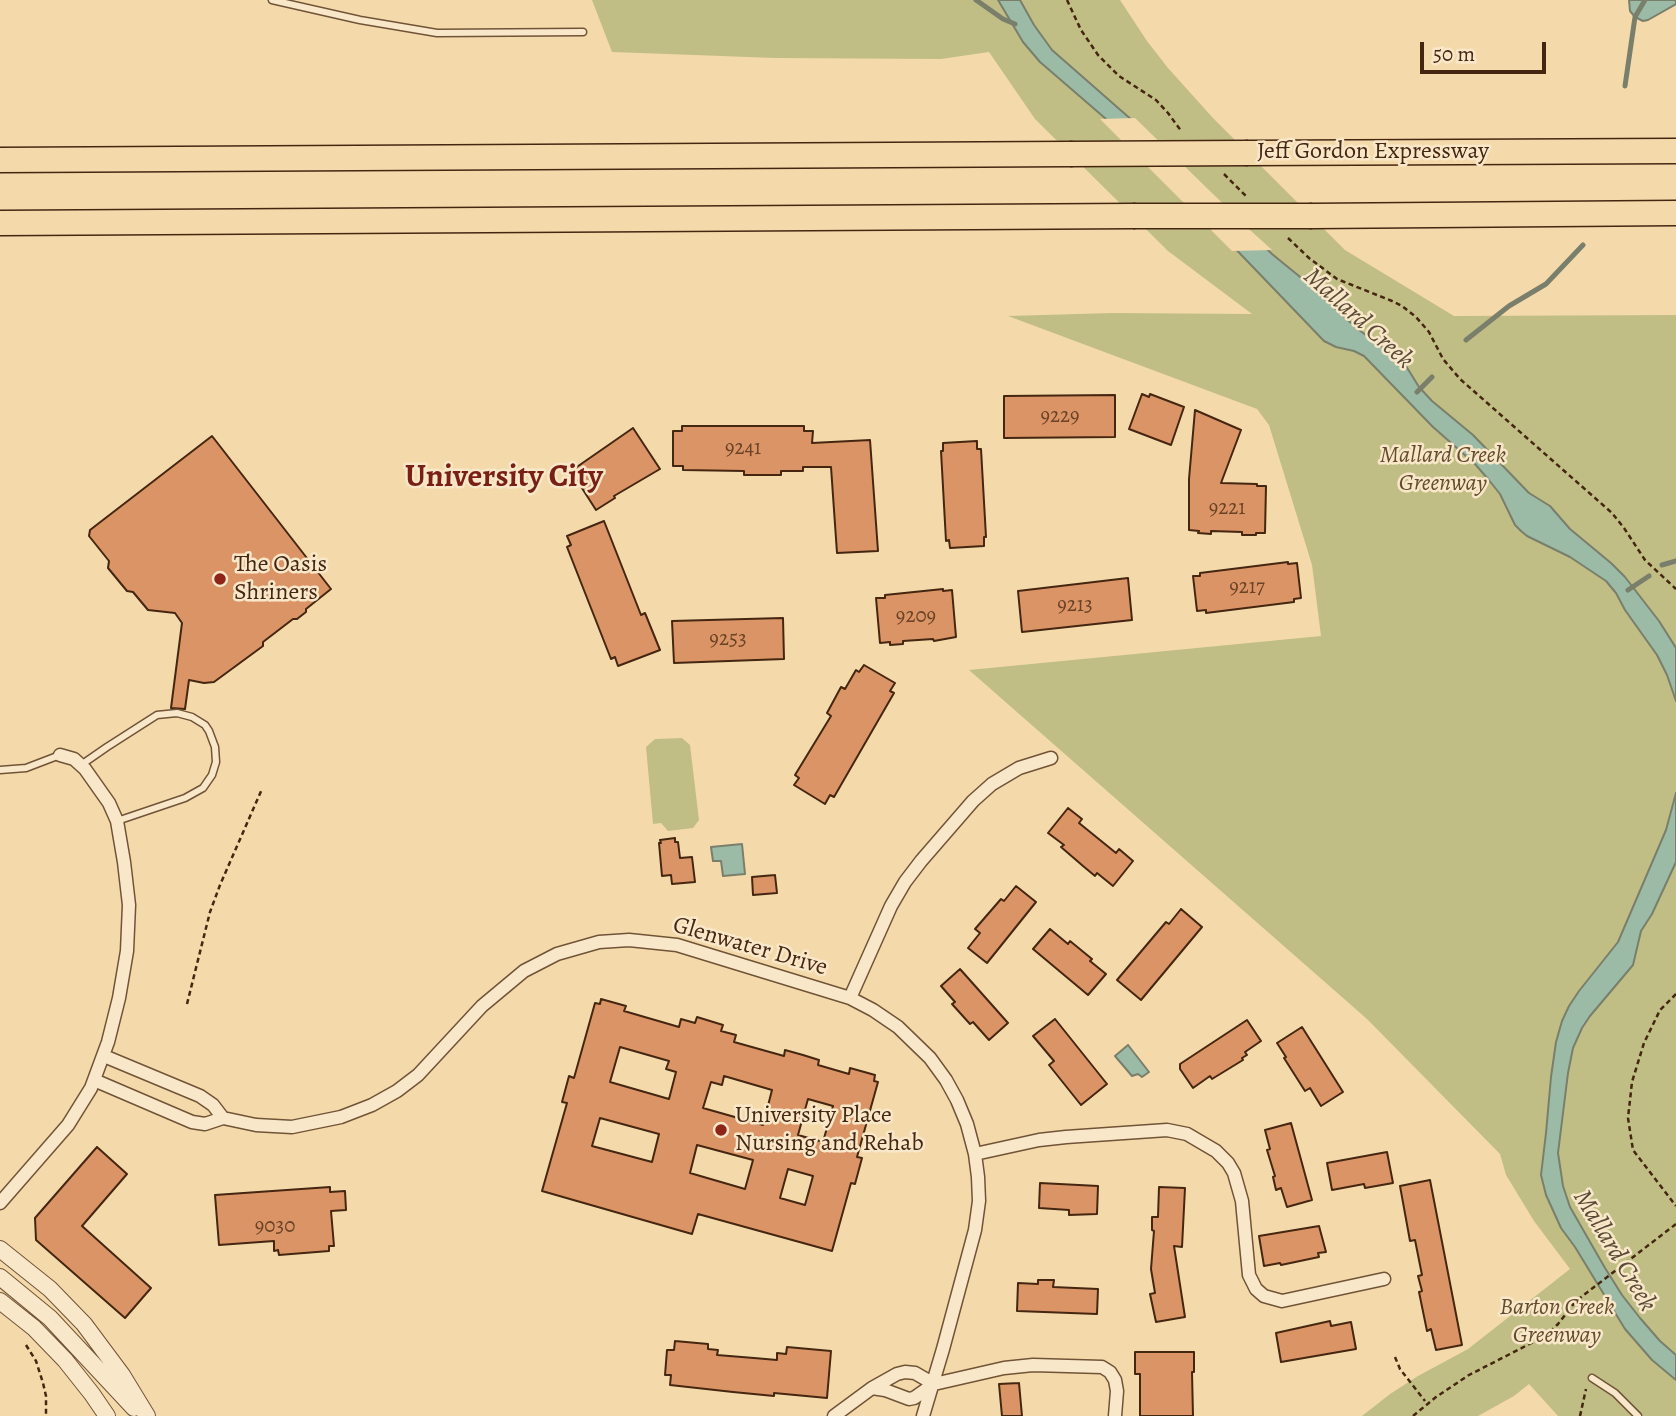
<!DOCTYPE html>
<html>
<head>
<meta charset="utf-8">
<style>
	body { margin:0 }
	#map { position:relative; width:1676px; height:1416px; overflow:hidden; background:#f4daaa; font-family:Alegreya,serif }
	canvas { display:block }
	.scale { position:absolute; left:1420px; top:42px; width:126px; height:32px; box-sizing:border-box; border:4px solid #452611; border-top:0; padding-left:9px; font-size:21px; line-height:24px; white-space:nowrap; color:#452611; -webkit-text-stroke:5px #f8e7c8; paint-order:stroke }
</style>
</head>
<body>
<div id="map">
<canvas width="1676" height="1416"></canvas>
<div class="scale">50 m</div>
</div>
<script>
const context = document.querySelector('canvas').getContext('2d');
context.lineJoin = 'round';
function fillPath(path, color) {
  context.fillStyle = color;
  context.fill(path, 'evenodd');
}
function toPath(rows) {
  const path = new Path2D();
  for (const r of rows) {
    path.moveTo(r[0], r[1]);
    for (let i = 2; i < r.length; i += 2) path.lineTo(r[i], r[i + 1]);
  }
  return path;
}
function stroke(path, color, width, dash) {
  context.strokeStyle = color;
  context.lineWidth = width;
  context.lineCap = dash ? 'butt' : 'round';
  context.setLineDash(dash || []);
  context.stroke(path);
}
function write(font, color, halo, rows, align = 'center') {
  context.font = font + ' Alegreya,serif';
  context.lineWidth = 5;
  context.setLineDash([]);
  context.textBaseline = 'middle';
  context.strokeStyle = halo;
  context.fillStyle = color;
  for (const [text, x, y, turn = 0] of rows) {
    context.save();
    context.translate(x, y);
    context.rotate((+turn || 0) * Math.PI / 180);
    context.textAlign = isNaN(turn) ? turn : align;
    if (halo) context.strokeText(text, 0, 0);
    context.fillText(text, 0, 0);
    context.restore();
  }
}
fillPath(toPath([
	[592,0,1120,0,1147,41,1168,68,1213,118,1345,250,1454,316,1676,315,1676,1416,1558,1416,1529,1384,1514,1396,1478,1416,1362,1416,1390,1394,1418,1376,1468,1349,1570,1269,1534,1221,1506,1175,1500,1154,1367,1019,969,670,1321,636,1312,565,1269,425,1257,409,1008,316,1112,313,1252,314,1168,251,1035,119,989,52,941,59,775,58,612,52],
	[682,738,690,745,699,820,693,828,668,831,661,823,653,824,646,747,655,739]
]), '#c1be85');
const water = toPath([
	[998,0,1020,0,1034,25,1052,50,1133,121,1272,254,1299,276,1359,330,1399,359,1406,366,1419,387,1432,401,1473,435,1529,493,1550,506,1570,529,1611,563,1625,577,1659,621,1676,648,1676,701,1667,675,1657,655,1625,610,1616,593,1606,581,1570,557,1527,536,1521,531,1515,525,1500,494,1488,479,1475,464,1433,427,1364,356,1354,351,1336,347,1324,341,1227,240,1106,119,1040,62,1023,42,998,0],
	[1629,0,1676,0,1676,4,1648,20,1643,21,1635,17,1630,11,1629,0],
	[1676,793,1676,862,1652,914,1641,931,1633,965,1590,1016,1582,1028,1573,1048,1568,1073,1558,1153,1563,1186,1570,1207,1605,1268,1622,1295,1640,1318,1660,1341,1676,1355,1676,1380,1652,1360,1625,1329,1575,1247,1561,1228,1546,1195,1541,1175,1546,1133,1551,1077,1556,1042,1562,1021,1569,1006,1579,991,1618,942,1666,830,1676,793],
	[742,844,745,874,723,876,721,861,713,861,711,847,742,844],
	[1128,1045,1149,1072,1142,1077,1138,1074,1132,1076,1115,1056,1128,1045]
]);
fillPath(water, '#9cbba7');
stroke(water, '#797f6b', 2);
fillPath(toPath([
	[1135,118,1250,230,1272,250,1232,251,1100,119]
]), '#f4daaa');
stroke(toPath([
	[976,0,1003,19,1015,24],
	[1625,86,1635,17,1645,0],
	[1466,340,1509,306,1546,284,1583,245],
	[1417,392,1432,377],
	[1662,565,1676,561],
	[1628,590,1649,576]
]), '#797f6b', 5);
const building = toPath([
	[1142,394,1149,397,1150,394,1184,407,1171,445,1129,429,1142,394],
	[1115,395,1115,437,1004,438,1004,396,1115,395],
	[1195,410,1241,430,1221,483,1257,484,1257,486,1266,486,1265,533,1256,533,1256,535,1242,535,1242,532,1211,531,1211,534,1198,533,1199,531,1189,530,1189,479,1195,410],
	[682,426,804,426,804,431,813,431,812,443,870,440,878,551,837,553,831,467,803,467,803,471,781,471,781,475,744,475,744,471,683,470,683,466,673,466,673,431,682,431,682,426],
	[633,428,660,469,614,496,615,498,596,510,571,471,633,428],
	[212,436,331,589,306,609,306,612,297,619,293,619,263,642,263,646,214,682,204,683,189,680,185,709,171,708,182,623,175,613,148,610,133,592,127,591,108,568,109,561,89,536,90,530,212,436],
	[977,441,977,449,981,449,986,537,984,537,984,546,950,548,949,540,946,541,941,451,943,451,943,443,977,441],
	[604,521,641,615,645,613,660,650,618,666,615,657,611,659,567,547,571,545,567,536,604,521],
	[1288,562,1288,564,1297,563,1301,598,1294,599,1294,602,1206,613,1206,610,1197,611,1193,576,1200,576,1200,573,1288,562],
	[1128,578,1132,620,1022,632,1018,591,1128,578],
	[943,589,943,591,952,590,956,637,934,641,933,639,903,641,903,644,890,645,890,642,880,643,876,598,885,598,885,595,943,589],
	[783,618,784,659,674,663,672,621,783,618],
	[864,665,895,683,890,691,894,693,834,797,830,795,825,804,794,785,799,778,795,775,831,716,827,713,841,687,845,689,856,670,859,672,864,665],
	[1068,808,1082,819,1079,823,1116,853,1119,849,1133,861,1113,886,1097,873,1095,876,1083,866,1061,847,1064,845,1048,833,1068,808],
	[675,838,675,842,678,842,680,858,692,857,695,882,672,884,671,875,662,876,659,843,661,843,660,840,675,838],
	[775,875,777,893,753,895,752,877,775,875],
	[1016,886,1036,902,987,963,968,948,980,933,975,929,1001,899,1004,901,1016,886],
	[1181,909,1202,927,1141,1000,1117,980,1166,922,1169,924,1181,909],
	[1050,929,1068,944,1070,941,1092,959,1090,961,1106,974,1088,995,1033,949,1050,929],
	[960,969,1008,1023,989,1040,973,1022,970,1024,952,1004,955,1002,941,986,960,969],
	[601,999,626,1006,624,1011,679,1027,681,1019,695,1023,697,1017,723,1025,721,1031,736,1035,734,1042,784,1056,785,1050,803,1055,819,1060,818,1065,849,1074,850,1068,875,1075,874,1081,878,1082,857,1157,862,1158,855,1184,851,1183,832,1251,698,1214,692,1234,542,1191,567,1103,562,1102,569,1076,574,1078,595,1003,600,1004,601,999],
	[620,1047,669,1061,666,1069,676,1072,669,1099,610,1082,620,1047],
	[724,1076,772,1090,763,1125,703,1108,711,1082,722,1085,724,1076],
	[808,1099,833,1106,823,1142,798,1135,808,1099],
	[600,1118,659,1134,652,1162,592,1146,600,1118],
	[697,1145,753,1160,745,1189,690,1173,697,1145],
	[788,1169,813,1176,805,1205,780,1198,788,1169],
	[1055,1019,1107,1084,1081,1105,1049,1065,1054,1061,1033,1036,1055,1019],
	[1247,1020,1261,1041,1245,1052,1247,1055,1242,1058,1243,1060,1212,1079,1210,1076,1193,1088,1180,1069,1180,1064,1247,1020],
	[1302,1027,1343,1092,1321,1106,1310,1088,1305,1091,1284,1058,1286,1057,1277,1043,1302,1027],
	[1291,1123,1312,1200,1287,1207,1281,1188,1276,1190,1273,1177,1275,1176,1267,1150,1270,1149,1265,1130,1291,1123],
	[97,1147,127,1174,82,1226,151,1288,125,1318,36,1240,35,1218,97,1147],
	[1387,1152,1393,1183,1365,1188,1364,1184,1332,1190,1327,1163,1387,1152],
	[1430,1180,1462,1345,1436,1350,1431,1329,1427,1331,1419,1292,1422,1291,1418,1276,1422,1275,1415,1240,1410,1241,1400,1186,1430,1180],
	[1040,1183,1098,1186,1097,1214,1069,1215,1069,1210,1039,1208,1040,1183],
	[330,1187,330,1192,345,1191,346,1210,331,1211,334,1246,329,1246,329,1251,279,1255,278,1250,274,1251,274,1241,219,1245,215,1195,330,1187],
	[1159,1187,1185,1188,1182,1247,1174,1246,1185,1317,1156,1322,1150,1294,1155,1293,1151,1269,1154,1231,1152,1230,1152,1217,1158,1217,1159,1187],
	[1319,1226,1326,1252,1318,1253,1319,1257,1281,1265,1280,1263,1264,1266,1259,1236,1319,1226],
	[1038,1280,1054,1280,1053,1287,1098,1289,1097,1314,1017,1311,1018,1283,1038,1284,1038,1280],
	[1330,1321,1331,1326,1351,1322,1356,1349,1281,1362,1276,1333,1330,1321],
	[675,1341,708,1344,708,1349,718,1350,717,1355,754,1358,777,1360,777,1353,786,1354,787,1347,831,1351,827,1398,774,1393,774,1396,733,1392,670,1385,671,1375,665,1375,667,1350,674,1350,675,1341],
	[1135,1352,1194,1352,1194,1372,1192,1372,1193,1416,1140,1416,1140,1374,1135,1374,1135,1352],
	[1019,1383,1022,1416,1002,1416,999,1384,1019,1383]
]);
fillPath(building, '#db9466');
stroke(building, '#452611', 2);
const service = toPath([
	[272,0,360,20,437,33,583,32],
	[81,765,107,747,157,715,177,713,192,717,205,725,209,731,215,747,216,762,212,775,203,788,185,798,117,821],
	[0,770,26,768,60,755],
	[1592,1378,1615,1393,1638,1416]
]);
const minor = toPath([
	[850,998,891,906,905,882,921,861,973,801,992,784,1019,768,1051,758],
	[94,1080,192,1122,205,1124,223,1118,213,1105,200,1096,104,1056],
	[223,1118,256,1125,292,1127,341,1117,372,1105,397,1091,418,1075,482,1006,524,971,557,954,599,942,629,940,677,945,850,998,873,1010,898,1027,930,1058,946,1080,957,1100,967,1124,975,1154,978,1177,979,1201,975,1230,943,1349,923,1416],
	[975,1154,1039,1140,1066,1137,1167,1130,1187,1134,1216,1151,1228,1163,1234,1173,1242,1201,1249,1275,1256,1289,1264,1296,1282,1301,1384,1279],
	[0,1203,68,1125,91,1088,108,1042,119,998,127,951,129,905,124,862,117,821,109,803,85,769,74,759,60,755],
	[934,1384,915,1373,905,1372,897,1374,872,1388,885,1390,909,1399,914,1398,934,1384,1004,1368,1033,1365,1102,1367,1110,1372,1115,1380,1117,1391,1115,1416],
	[834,1416,872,1388]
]);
const tertiary = toPath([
	[0,1249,50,1289,84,1324,122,1375,147,1416],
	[0,1277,50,1318,134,1408],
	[0,1301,34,1328,65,1360,92,1394,107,1416]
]);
const motorway = toPath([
	[1248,153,1676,151],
	[0,160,1070,154],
	[1312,216,1676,213],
	[0,223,1133,216]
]);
stroke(service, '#715337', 9);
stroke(minor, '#715337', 15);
stroke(tertiary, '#715337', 18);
stroke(motorway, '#452611', 27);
stroke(toPath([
	[1067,0,1081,30,1098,55,1119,76,1156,100,1168,113,1182,132],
	[1224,174,1246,196],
	[1288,238,1309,258,1337,279,1392,301,1402,306,1416,317,1429,332,1443,359,1460,379,1612,513,1624,528,1645,560,1676,589],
	[1676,994,1660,1010,1644,1043,1632,1082,1628,1118,1633,1150,1676,1206],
	[187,1004,210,912,220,885,262,789],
	[26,1345,36,1361,43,1383,46,1396,46,1416],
	[1395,1357,1400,1369,1425,1401],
	[1413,1416,1436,1397,1469,1375,1547,1335,1558,1324,1576,1301,1676,1224],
	[1580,1416,1586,1389]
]), '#452611', 2.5, [5, 3.5]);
stroke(service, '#f8e7c8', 6);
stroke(minor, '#f8e7c8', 12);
stroke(tertiary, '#f8e7c8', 16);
stroke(motorway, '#f4daaa', 24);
const motorwayBridge = toPath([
	[1070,154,1248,153],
	[1133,216,1312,216]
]);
stroke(motorwayBridge, '#452611', 27, []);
stroke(motorwayBridge, '#f4daaa', 24);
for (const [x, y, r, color] of [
	[220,579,7,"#8f2418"],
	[721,1130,7,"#8f2418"]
]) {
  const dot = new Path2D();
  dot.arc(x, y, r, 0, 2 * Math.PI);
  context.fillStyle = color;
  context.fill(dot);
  stroke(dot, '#f8e7c8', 2.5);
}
write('21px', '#6a4226', null, [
	["9229",1060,417],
	["9241",743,449],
	["9221",1227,509],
	["9217",1247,588],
	["9213",1075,606],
	["9209",916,617],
	["9253",728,640],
	["9030",275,1227]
]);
write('24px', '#452611', '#f8e7c8', [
	["Jeff Gordon Expressway",1373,152],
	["Glenwater Drive",750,947,16]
]);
write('italic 24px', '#644c2e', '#f8e7c8', [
	["Mallard Creek",1443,456],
	["Greenway",1443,484],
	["Barton Creek",1557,1308],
	["Greenway",1557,1336]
]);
write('24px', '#452611', '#f8e7c8', [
	["The Oasis",234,565],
	["Shriners",234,593],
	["University Place",735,1116],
	["Nursing and Rehab",735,1144]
], 'left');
write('italic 26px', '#5b4b36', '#f8e7c8', [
	["Mallard Creek",1358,319,42],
	["Mallard Creek",1614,1251,59]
]);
write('bold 32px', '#7a1f14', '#f8e7c8', [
	["University City",504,478]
]);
</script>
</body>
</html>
